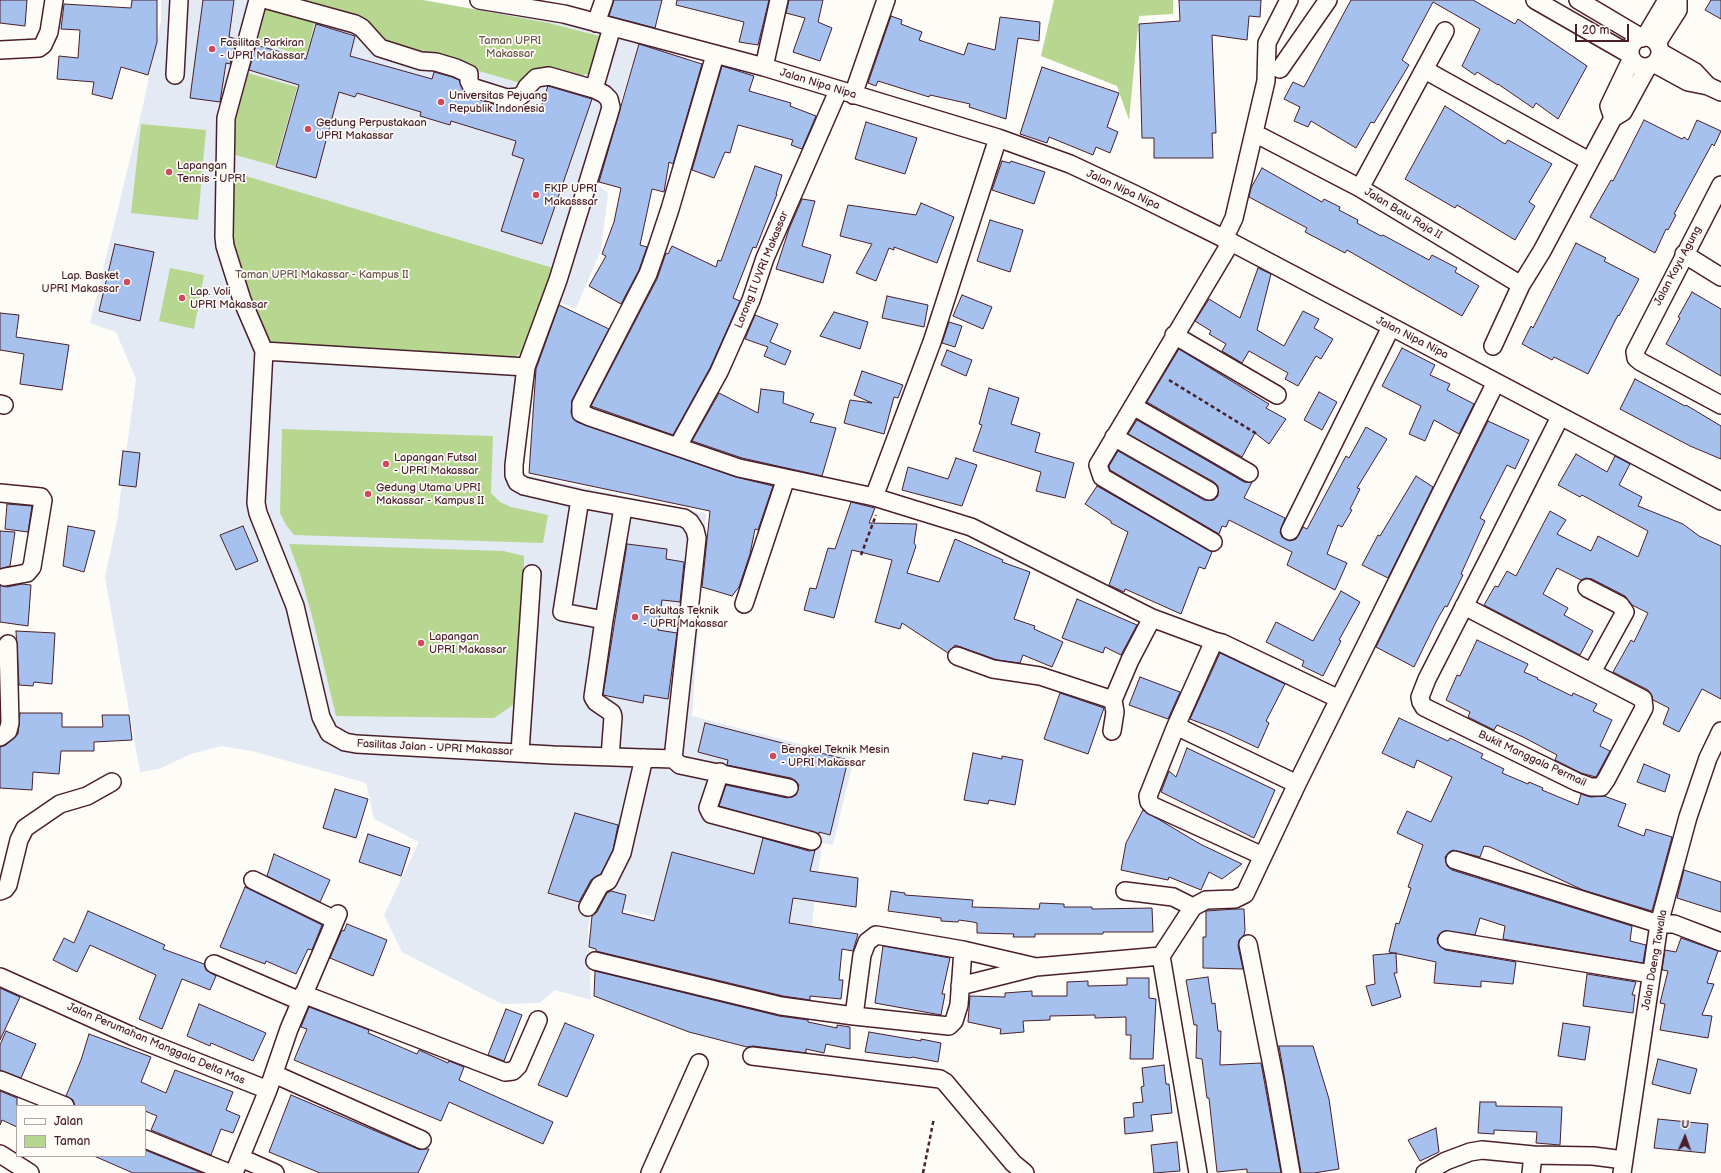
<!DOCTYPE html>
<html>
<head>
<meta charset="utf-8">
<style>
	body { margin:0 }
	#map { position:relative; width:1721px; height:1173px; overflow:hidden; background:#fdfcf7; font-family:"Balsamiq Sans",sans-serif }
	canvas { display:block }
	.legend { position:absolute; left:16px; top:1105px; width:130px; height:52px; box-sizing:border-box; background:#fdfcf7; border:1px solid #b5a4a5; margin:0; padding:5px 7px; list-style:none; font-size:12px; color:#4a1f2b }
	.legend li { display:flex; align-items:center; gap:8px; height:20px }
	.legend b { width:20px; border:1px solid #b5a4a5 }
	.north { position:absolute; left:1665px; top:1117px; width:40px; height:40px; -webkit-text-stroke:3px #fdfcf7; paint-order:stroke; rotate:2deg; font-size:11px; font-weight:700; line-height:16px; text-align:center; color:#4a1f2b }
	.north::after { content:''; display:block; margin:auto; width:14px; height:18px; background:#4a1f2b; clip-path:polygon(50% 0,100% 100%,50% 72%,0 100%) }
	.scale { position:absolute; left:1575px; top:24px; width:54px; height:18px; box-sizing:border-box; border:2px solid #4a1f2b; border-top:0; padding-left:5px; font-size:12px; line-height:14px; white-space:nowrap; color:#4a1f2b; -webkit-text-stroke:3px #fdfcf7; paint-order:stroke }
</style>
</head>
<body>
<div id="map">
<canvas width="1721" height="1173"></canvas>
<ul class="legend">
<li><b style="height:5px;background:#fdfcf7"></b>Jalan</li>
<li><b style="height:11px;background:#b7d68f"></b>Taman</li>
</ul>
<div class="north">U</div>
<div class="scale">20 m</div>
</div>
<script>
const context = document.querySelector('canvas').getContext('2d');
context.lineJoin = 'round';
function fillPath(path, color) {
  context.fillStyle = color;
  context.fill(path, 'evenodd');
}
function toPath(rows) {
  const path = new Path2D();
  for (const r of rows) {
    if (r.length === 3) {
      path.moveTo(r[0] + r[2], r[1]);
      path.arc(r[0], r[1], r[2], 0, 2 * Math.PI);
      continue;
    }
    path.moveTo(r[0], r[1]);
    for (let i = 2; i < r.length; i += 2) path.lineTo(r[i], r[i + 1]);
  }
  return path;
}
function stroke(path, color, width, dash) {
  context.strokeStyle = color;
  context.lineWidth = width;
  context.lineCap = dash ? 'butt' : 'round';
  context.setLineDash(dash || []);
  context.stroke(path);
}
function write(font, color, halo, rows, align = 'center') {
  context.font = font + ' "Balsamiq Sans",sans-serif';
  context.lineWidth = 3.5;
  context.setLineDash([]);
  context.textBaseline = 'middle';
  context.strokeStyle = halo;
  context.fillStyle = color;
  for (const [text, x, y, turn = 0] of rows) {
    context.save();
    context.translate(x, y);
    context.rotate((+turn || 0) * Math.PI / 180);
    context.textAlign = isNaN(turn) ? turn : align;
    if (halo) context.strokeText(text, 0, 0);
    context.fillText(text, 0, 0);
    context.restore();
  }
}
fillPath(toPath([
	[161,0,423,0,468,8,548,19,640,42,594,183,608,193,601,250,576,308,558,302,532,372,523,474,706,514,692,716,854,758,833,845,822,843,808,956,629,911,593,906,588,928,591,1000,555,990,539,1003,502,1004,402,952,384,915,419,842,374,819,366,783,252,751,221,746,191,754,159,769,140,772,105,577,117,521,136,379,116,332,90,323,142,110,161,21]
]), '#e3eaf4');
fillPath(toPath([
	[294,0,423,0,549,23,603,37,594,67,590,73,577,77,535,70,525,75,520,83,380,42,368,27,368,21],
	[1054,0,1173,0,1173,14,1139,16,1129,120,1117,86,1041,56],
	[263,6,315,21,306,56,253,41],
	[244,72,297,87,275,166,232,154,231,118],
	[141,124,206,130,198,220,131,213],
	[229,171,553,268,524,351,515,357,270,345,232,253],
	[170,268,204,275,194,329,159,321],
	[282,429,493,436,491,493,500,502,511,507,548,515,543,543,294,535,286,525,280,513],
	[289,544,503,551,524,556,523,686,513,705,494,718,336,716,313,620,301,577]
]), '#b7d68f');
const building = toPath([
	[0,0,27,0,25,26,0,23,0,0],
	[132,0,157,0,157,42,148,75,121,67,112,99,92,94,94,82,57,79,59,56,78,58,80,30,61,29,64,4,131,8,132,0],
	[203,0,234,0,229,37,237,39,230,64,226,63,220,102,190,98,203,0],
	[614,0,662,0,655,28,609,16,614,0],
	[677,0,769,0,758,45,739,42,744,22,676,5,677,0],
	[789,0,823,0,818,22,832,28,820,61,793,52,805,18,786,13,789,0],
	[1179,0,1261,0,1260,17,1249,16,1247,40,1212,35,1216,133,1212,133,1213,158,1154,158,1154,138,1142,138,1139,24,1180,21,1179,0],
	[1351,0,1473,0,1515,24,1518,19,1587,66,1558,119,1536,103,1533,108,1498,84,1498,85,1477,72,1475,75,1462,66,1480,29,1433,2,1402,60,1409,65,1374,123,1371,122,1356,148,1311,121,1308,127,1294,121,1300,107,1284,99,1293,82,1304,87,1351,0],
	[1711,0,1721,0,1721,19,1705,10,1711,0],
	[891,16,902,20,901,24,922,32,919,40,964,55,968,43,995,50,1000,17,1040,22,1039,41,1018,38,1006,119,969,107,970,104,930,95,929,97,878,81,876,86,868,83,891,16],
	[316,24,355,36,350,56,432,79,434,72,452,77,459,80,466,95,504,108,523,106,540,110,548,86,592,99,542,244,501,231,524,159,512,155,516,141,451,121,450,125,420,116,421,112,357,93,355,97,339,92,316,178,276,167,299,85,249,70,256,45,306,59,316,24],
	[639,44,702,64,673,164,669,162,664,192,652,189,640,245,647,247,639,270,621,304,589,286,606,256,602,254,614,222,621,188,599,182,639,44],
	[722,66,754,76,749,91,791,103,790,106,816,116,802,149,791,145,793,140,738,125,730,153,725,152,714,178,692,170,722,66],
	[1042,67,1119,93,1107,127,1118,132,1110,153,1096,147,1093,155,1049,137,1047,143,1020,134,1042,67],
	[1445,106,1505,144,1508,140,1552,164,1529,202,1535,206,1515,240,1457,205,1455,208,1405,179,1445,106],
	[1644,120,1682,139,1684,137,1688,140,1697,120,1721,131,1714,146,1712,144,1674,214,1676,215,1668,230,1666,229,1655,253,1590,217,1611,180,1613,181,1644,120],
	[866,122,917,138,905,174,855,159,866,122],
	[1002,161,1010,163,1011,161,1045,172,1034,204,992,190,1002,161],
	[755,166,782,175,776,194,777,194,756,248,753,247,733,298,740,301,710,368,673,435,591,406,657,279,666,253,668,254,672,246,716,267,718,260,721,261,755,166],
	[1262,168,1322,202,1324,199,1340,207,1339,210,1358,220,1357,223,1381,236,1383,235,1429,260,1432,255,1457,268,1455,272,1479,286,1462,316,1347,250,1345,253,1305,232,1307,228,1249,197,1251,188,1262,168],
	[802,199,815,201,802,246,831,255,823,283,776,269,789,229,802,199],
	[921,203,954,217,937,263,894,247,894,250,889,248,876,281,856,273,872,244,840,236,848,205,916,215,921,203],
	[990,220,1023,230,1010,272,977,261,990,220],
	[1576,243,1606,258,1604,261,1639,279,1619,316,1618,315,1588,374,1554,357,1552,360,1522,344,1531,326,1533,328,1576,243],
	[115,244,154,252,140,321,99,311,115,244],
	[1258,268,1271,274,1257,330,1284,346,1303,311,1319,319,1314,328,1333,339,1321,359,1316,356,1298,386,1285,379,1288,373,1249,351,1242,363,1222,351,1226,344,1209,334,1211,331,1195,321,1209,299,1240,318,1258,268],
	[1692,292,1721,309,1721,376,1666,344,1680,318,1678,317,1692,292],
	[962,295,992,307,983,329,953,316,962,295],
	[887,296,928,305,924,327,882,318,887,296],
	[559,305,609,329,572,400,571,413,577,422,736,477,773,486,758,530,755,529,750,554,739,587,732,596,702,587,710,511,529,473,536,369,559,305],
	[834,312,868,322,860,349,820,336,834,312],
	[0,313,19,315,16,337,69,345,62,390,20,384,24,354,0,350,0,313],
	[755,315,778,324,770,342,791,351,785,365,764,356,768,347,745,339,755,315],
	[949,322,962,326,955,347,942,343,949,322],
	[1402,348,1435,365,1430,375,1450,384,1447,390,1474,404,1459,434,1434,420,1425,441,1409,434,1421,406,1382,386,1402,348],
	[1179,349,1269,404,1266,408,1286,419,1269,444,1255,433,1242,457,1147,402,1179,349],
	[947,350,972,360,966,376,941,365,947,350],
	[862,371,903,385,898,398,894,397,884,434,844,423,850,400,872,403,854,395,862,371],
	[1635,379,1685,406,1686,405,1721,426,1721,459,1690,446,1620,409,1635,379],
	[989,388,1019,398,1011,424,1040,433,1035,452,1074,463,1065,498,1036,491,1041,472,973,451,982,425,979,424,989,388],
	[761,389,784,392,783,403,814,414,810,422,836,428,822,476,742,458,692,441,719,393,758,413,761,389],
	[1319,392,1337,402,1322,430,1304,420,1319,392],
	[1137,420,1244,482,1252,482,1244,498,1285,518,1280,532,1282,537,1290,541,1296,539,1303,527,1307,529,1346,456,1349,458,1366,427,1387,439,1357,488,1360,489,1350,509,1352,510,1342,527,1338,525,1327,554,1347,563,1335,590,1287,565,1292,552,1229,520,1226,527,1222,526,1219,534,1110,470,1109,466,1118,451,1204,500,1214,500,1218,496,1218,486,1214,482,1128,434,1137,420],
	[1488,421,1529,440,1515,469,1507,465,1480,518,1485,521,1461,574,1463,575,1447,607,1445,606,1437,620,1414,667,1376,647,1488,421],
	[123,451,140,453,136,487,119,485,123,451],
	[1576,454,1607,472,1615,456,1630,464,1619,485,1642,497,1638,506,1683,524,1699,536,1721,546,1721,699,1702,689,1679,732,1663,724,1669,708,1653,700,1651,694,1648,690,1613,672,1631,640,1634,642,1648,613,1632,605,1625,596,1592,579,1586,578,1581,580,1557,568,1543,594,1568,608,1564,615,1593,631,1580,655,1484,605,1495,586,1498,587,1507,571,1516,576,1550,511,1566,520,1557,534,1591,551,1598,536,1638,557,1648,531,1582,495,1580,497,1558,485,1576,454],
	[956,458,977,465,962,506,902,490,908,467,948,479,956,458],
	[1416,476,1433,487,1388,578,1362,565,1378,535,1380,536,1416,476],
	[1097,486,1212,552,1205,569,1199,567,1181,614,1125,589,1124,592,1109,585,1128,532,1111,523,1111,521,1085,504,1097,486],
	[851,502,875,508,869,523,917,524,914,543,916,546,907,573,939,582,955,539,1003,560,1002,562,1030,572,1014,619,1035,626,1034,629,1063,642,1052,667,1023,655,1020,663,997,660,955,645,948,653,902,623,900,629,875,622,892,560,852,550,834,618,804,610,810,588,816,589,828,548,835,549,851,502],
	[7,504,32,506,28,532,5,529,7,504],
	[68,526,95,531,84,572,63,566,68,526],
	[243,526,258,561,236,570,220,535,243,526],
	[0,531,15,532,10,566,0,569,0,531],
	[627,544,667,549,666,559,684,562,680,602,662,600,658,630,677,633,668,699,644,695,643,703,603,695,627,544],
	[22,584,31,585,28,626,0,622,0,585,7,587,22,584],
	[1341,591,1360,602,1339,640,1341,641,1323,676,1302,666,1304,661,1266,642,1276,622,1313,641,1341,591],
	[1077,599,1137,625,1121,655,1105,647,1103,653,1062,638,1077,599],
	[16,631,55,633,52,684,34,682,33,686,19,685,16,631],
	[1477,640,1528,664,1524,672,1538,678,1537,679,1572,696,1573,693,1597,704,1593,711,1612,720,1600,746,1610,751,1596,777,1581,773,1555,760,1557,755,1523,737,1497,725,1494,730,1468,717,1470,712,1446,700,1457,675,1460,676,1477,640],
	[1220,653,1285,684,1266,721,1269,723,1258,748,1224,732,1190,719,1220,653],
	[1140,677,1180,692,1168,719,1129,705,1140,677],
	[1060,693,1104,708,1088,754,1044,739,1060,693],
	[20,713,62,713,62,727,103,727,102,715,129,715,132,740,94,742,94,751,61,751,59,774,33,772,32,790,0,788,0,747,6,745,18,734,20,713],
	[1399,718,1448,741,1450,738,1483,754,1481,758,1504,769,1502,773,1528,784,1529,782,1543,788,1542,790,1578,805,1581,794,1591,797,1604,796,1626,804,1618,826,1644,836,1646,829,1672,837,1652,911,1583,890,1490,847,1484,846,1480,857,1453,850,1449,852,1445,857,1447,866,1452,870,1632,926,1630,941,1646,945,1643,963,1503,939,1505,926,1480,918,1475,935,1444,931,1437,938,1438,944,1445,950,1516,962,1513,984,1481,981,1481,987,1434,983,1436,962,1389,952,1396,923,1399,924,1411,888,1408,887,1423,845,1397,833,1407,811,1431,822,1452,777,1417,760,1414,768,1382,753,1399,718],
	[705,723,848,760,830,835,819,832,819,834,719,806,726,785,787,798,796,795,799,785,796,781,791,778,727,765,728,760,698,752,705,723],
	[1187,748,1275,790,1254,838,1161,792,1169,771,1176,777,1187,748],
	[973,753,1002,759,1002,756,1023,760,1015,805,989,800,988,804,964,800,973,753],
	[1644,764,1670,775,1665,792,1637,782,1644,764],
	[335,789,368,799,356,838,323,828,335,789],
	[1143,810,1200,844,1242,864,1222,879,1209,872,1201,890,1169,877,1168,880,1121,870,1126,843,1143,810],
	[575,813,618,825,613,850,601,874,591,880,579,902,548,893,575,813],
	[368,834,410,848,401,876,359,862,368,834],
	[763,838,809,851,815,850,810,871,858,878,856,907,793,898,789,923,858,934,853,951,842,949,839,980,843,980,841,999,810,996,810,1000,783,996,596,951,596,949,589,947,592,916,597,912,607,893,611,891,626,895,622,913,654,921,672,852,754,874,763,838],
	[274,854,330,880,320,902,267,876,274,854],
	[1684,870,1721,882,1721,912,1677,898,1684,870],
	[245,887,322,925,312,950,308,949,296,974,266,961,265,964,220,947,245,887],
	[891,891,905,893,905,895,973,900,972,907,1039,909,1040,903,1064,904,1064,907,1092,907,1092,909,1152,908,1153,932,1103,932,1103,934,1035,934,1035,937,1013,937,1014,934,977,933,977,923,973,922,959,920,958,922,941,921,941,918,888,911,891,891],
	[1236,909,1244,909,1245,930,1244,935,1239,940,1238,946,1243,969,1203,968,1203,937,1206,937,1206,911,1236,909],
	[88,911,165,945,163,949,204,964,206,970,216,976,210,990,182,979,162,1029,139,1019,156,975,90,945,77,972,53,960,64,938,74,943,88,911],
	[347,924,387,940,373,976,330,958,342,930,344,931,347,924],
	[1681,938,1718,951,1707,983,1714,984,1702,1015,1712,1016,1708,1038,1660,1030,1665,1004,1660,1003,1668,971,1662,970,1665,950,1676,952,1681,938],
	[883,946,950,958,942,994,945,994,941,1015,875,1003,883,946],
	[1396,953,1397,973,1394,973,1401,997,1372,1006,1366,986,1375,984,1373,955,1396,953],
	[595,971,779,1016,808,1020,808,1022,837,1028,837,1025,850,1027,850,1049,826,1044,824,1053,806,1049,806,1053,753,1046,747,1047,689,1032,594,996,595,971],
	[1587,974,1636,982,1632,995,1635,995,1633,1013,1583,1006,1587,974],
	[1208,977,1212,1004,1215,1003,1218,1031,1221,1031,1220,1065,1261,1063,1281,1173,1247,1173,1247,1169,1217,1172,1209,1098,1207,1098,1202,1059,1196,1058,1197,1025,1194,1025,1186,980,1208,977],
	[1127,978,1149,978,1149,998,1156,999,1153,1059,1130,1059,1131,1035,1126,1035,1126,1017,1095,1018,1095,1015,1050,1016,1050,1020,1023,1021,1024,1032,1000,1034,1001,1029,968,1022,970,996,1005,997,1005,993,1032,991,1032,996,1067,996,1067,982,1088,981,1088,986,1127,985,1127,978],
	[0,988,20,997,0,1040,0,988],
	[199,1004,266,1033,253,1061,211,1043,210,1046,187,1036,199,1004],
	[309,1007,369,1030,368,1033,417,1054,419,1050,448,1063,449,1061,464,1067,459,1080,553,1122,543,1144,449,1102,441,1121,294,1060,307,1029,301,1027,309,1007],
	[506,1009,522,1015,504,1061,488,1055,506,1009],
	[565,1023,594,1035,567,1097,538,1085,565,1023],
	[1563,1023,1590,1027,1585,1060,1558,1056,1563,1023],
	[6,1031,36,1044,21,1078,0,1070,0,1045,6,1031],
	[869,1032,921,1041,921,1039,941,1043,938,1062,912,1057,911,1058,865,1052,869,1032],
	[89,1034,151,1057,141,1082,166,1093,175,1070,233,1092,226,1110,240,1116,233,1133,221,1129,211,1155,151,1130,157,1116,145,1111,145,1106,75,1106,73,1100,66,1096,81,1060,89,1034],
	[1279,1046,1313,1046,1329,1099,1339,1169,1314,1173,1301,1173,1279,1046],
	[1658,1059,1697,1069,1690,1094,1652,1084,1658,1059],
	[1164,1065,1166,1084,1169,1084,1172,1113,1151,1115,1153,1131,1125,1134,1124,1118,1134,1117,1133,1103,1143,1102,1141,1087,1144,1086,1142,1068,1164,1065],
	[0,1091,17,1098,17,1127,2,1120,0,1125,0,1091],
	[291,1095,418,1149,429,1149,418,1173,320,1173,269,1152,291,1095],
	[1480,1102,1496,1102,1496,1106,1562,1107,1560,1145,1536,1143,1537,1132,1494,1130,1494,1134,1478,1133,1480,1102],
	[1658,1119,1708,1124,1705,1153,1654,1148,1658,1119],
	[1436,1128,1439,1152,1420,1161,1408,1140,1436,1128],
	[1177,1142,1180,1171,1154,1173,1151,1145,1177,1142],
	[145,1150,202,1173,133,1173,94,1156,145,1156,145,1150]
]);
fillPath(building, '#a7c1ee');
stroke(building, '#4a1f2b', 1);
const minor = toPath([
	[258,0,226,118,224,237,225,246,242,300,264,351,526,367],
	[268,0,355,24,362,28,380,48,421,61,436,62,456,68,469,74,469,81,472,87,507,98,519,97,524,93,527,87,536,78,549,76,594,89],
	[479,0,564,14,764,67,998,138,1070,164,1134,194,1231,242,1721,501],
	[1535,0,1629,54],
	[1578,0,1642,38],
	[596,23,604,0],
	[612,27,594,89,604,94,609,99,611,107,609,114,558,280,526,367,514,465,514,475,517,482,524,486,580,499,562,612,604,620,623,508],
	[1645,52,15],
	[1645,37,1667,0],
	[1657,43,1678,10,1678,0],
	[0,50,39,48,43,45,49,32,54,0],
	[1660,52,1695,72,1708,86],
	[715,55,670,209,655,254,648,274,581,404,581,413,590,417,739,468,874,497,971,527,1152,618,1214,641],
	[1655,64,1688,82,1708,86,1721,92],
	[764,67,779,0],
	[1280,69,1328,0],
	[1425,70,1589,161],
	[175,75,179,0],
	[853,95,886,0],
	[1613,118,1609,106,1631,60],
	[1262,137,1360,188,1521,285],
	[1721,185,1635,352,1636,358,1641,362,1721,405],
	[1360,188,1445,31],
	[1224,239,1234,218,1266,81,1267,43,1289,0],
	[1684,254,1721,277],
	[1174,335,1277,395],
	[1493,346,1521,285,1542,251,1613,118,1623,112,1647,68],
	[264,351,256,503,258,513,295,606,321,717,329,733,345,742,356,744,553,755,673,759],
	[0,404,4,405],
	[1133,406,1249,473],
	[1114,437,1209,491],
	[678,446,719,372,751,300,765,258,838,91],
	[0,493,41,497,43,500,32,567,27,573,5,577],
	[874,497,932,342,998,138],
	[580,499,684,518,690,522,695,530,697,538,673,759,680,765,789,788],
	[1290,531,1391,327],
	[1213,542,1102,477,1098,465,1231,242],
	[1587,588,1620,605,1625,612,1592,672],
	[744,604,786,478],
	[1464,606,1643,699,1644,708,1606,780,1601,787,1591,787,1577,782,1424,707,1421,702,1420,697,1427,679,1495,546,1560,417],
	[604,620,593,697,596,702,612,713,613,717,610,757],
	[957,656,993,669,1040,676,1113,700],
	[1176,726,1148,796,1149,802,1153,806,1263,856],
	[1112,731,1115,712,1113,700,1130,660,1152,618],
	[0,737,8,731,10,723,8,644],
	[520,752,532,574],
	[720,772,708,808,711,814,812,841],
	[1297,784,1176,726,1214,641,1222,643,1339,699],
	[1455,860,1659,924,1674,924,1721,942],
	[253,880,335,920],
	[0,891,5,889,8,885,19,840,25,828,60,804,87,796,112,782],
	[1125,891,1173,897,1193,907],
	[588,907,600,885,608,881,622,853,644,758],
	[1447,940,1651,974],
	[1248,944,1275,1081,1291,1173],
	[1161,956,1193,907,1206,900,1235,899,1245,894,1297,784,1496,382],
	[1161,956,1198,1173],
	[595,961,781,1006,854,1016,862,955,867,942,876,935,963,950,1036,967],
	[214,964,300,1001],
	[0,977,134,1037,268,1090],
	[960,986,1036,967,1161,956],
	[303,994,505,1072,513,1071,518,1066,538,1020],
	[854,1016,949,1026,954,1021,959,1005,963,950],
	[752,1056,940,1079,945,1082,1013,1163,1025,1173],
	[274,1074,422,1140],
	[0,1080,65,1106],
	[145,1139,229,1173],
	[0,1154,30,1173],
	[241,1158,275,1173],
	[234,1173,268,1090,289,1029,338,914],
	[650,1173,699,1063],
	[1425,1173,1446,1161,1470,1152,1482,1150,1533,1155,1593,1156,1624,1160],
	[1531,1173,1533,1155],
	[1622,1173,1659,924,1688,817,1708,758,1721,731]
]);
stroke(minor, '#4a1f2b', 20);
stroke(toPath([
	[1169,380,1257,434],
	[861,555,876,515],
	[923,1173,934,1118]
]), '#4a1f2b', 2.5, [4, 3]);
stroke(minor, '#fdfcf7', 17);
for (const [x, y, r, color] of [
	[212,49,4,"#d1495b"],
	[441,102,4,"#d1495b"],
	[308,129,4,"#d1495b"],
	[169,172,4,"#d1495b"],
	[536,195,4,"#d1495b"],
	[127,282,4,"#d1495b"],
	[182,298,4,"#d1495b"],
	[386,464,4,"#d1495b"],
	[368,494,4,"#d1495b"],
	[635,617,4,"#d1495b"],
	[421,643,4,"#d1495b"],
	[773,756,4,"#d1495b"]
]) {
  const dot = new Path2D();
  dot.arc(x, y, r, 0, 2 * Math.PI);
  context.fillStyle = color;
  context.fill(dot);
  stroke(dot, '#fdfcf7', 1.5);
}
write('11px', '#6b5649', '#fdfcf7', [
	["Taman UPRI",510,41],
	["Makassar",510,54],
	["Taman UPRI Makassar - Kampus II",322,275]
]);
write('11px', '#4a1f2b', '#fdfcf7', [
	["Fasilitas Parkiran",220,43],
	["- UPRI Makassar",220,56],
	["Universitas Pejuang",449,96],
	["Republik Indonesia",449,109],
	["Gedung Perpustakaan",316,123],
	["UPRI Makassar",316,136],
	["Lapangan",177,166],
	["Tennis - UPRI",177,179],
	["FKIP UPRI",544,189],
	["Makasssar",544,202],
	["Lap. Basket",119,276,"right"],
	["UPRI Makassar",119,289,"right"],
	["Lap. Voli",190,292],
	["UPRI Makassar",190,305],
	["Lapangan Futsal",394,458],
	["- UPRI Makassar",394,471],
	["Gedung Utama UPRI",376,488],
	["Makassar - Kampus II",376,501],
	["Fakultas Teknik",643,611],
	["- UPRI Makassar",643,624],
	["Lapangan",429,637],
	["UPRI Makassar",429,650],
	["Bengkel Teknik Mesin",781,750],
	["- UPRI Makassar",781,763]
], 'left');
write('11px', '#4a1f2b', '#fdfcf7', [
	["Jalan Nipa Nipa",818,84,17],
	["Jalan Nipa Nipa",1123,190,25],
	["Jalan Batu Raja II",1403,214,31],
	["Jalan Kayu Agung",1678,266,-62],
	["Lorong II UVRI Makassar",762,270,-68],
	["Jalan Nipa Nipa",1412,338,27],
	["Fasilitas Jalan - UPRI Makassar",435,748,3],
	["Bukit Manggala Permail",1532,759,25],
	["Jalan Daeng Tawalla",1655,960,-80],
	["Jalan Perumahan Manggala Delta Mas",156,1044,23]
]);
</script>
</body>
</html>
